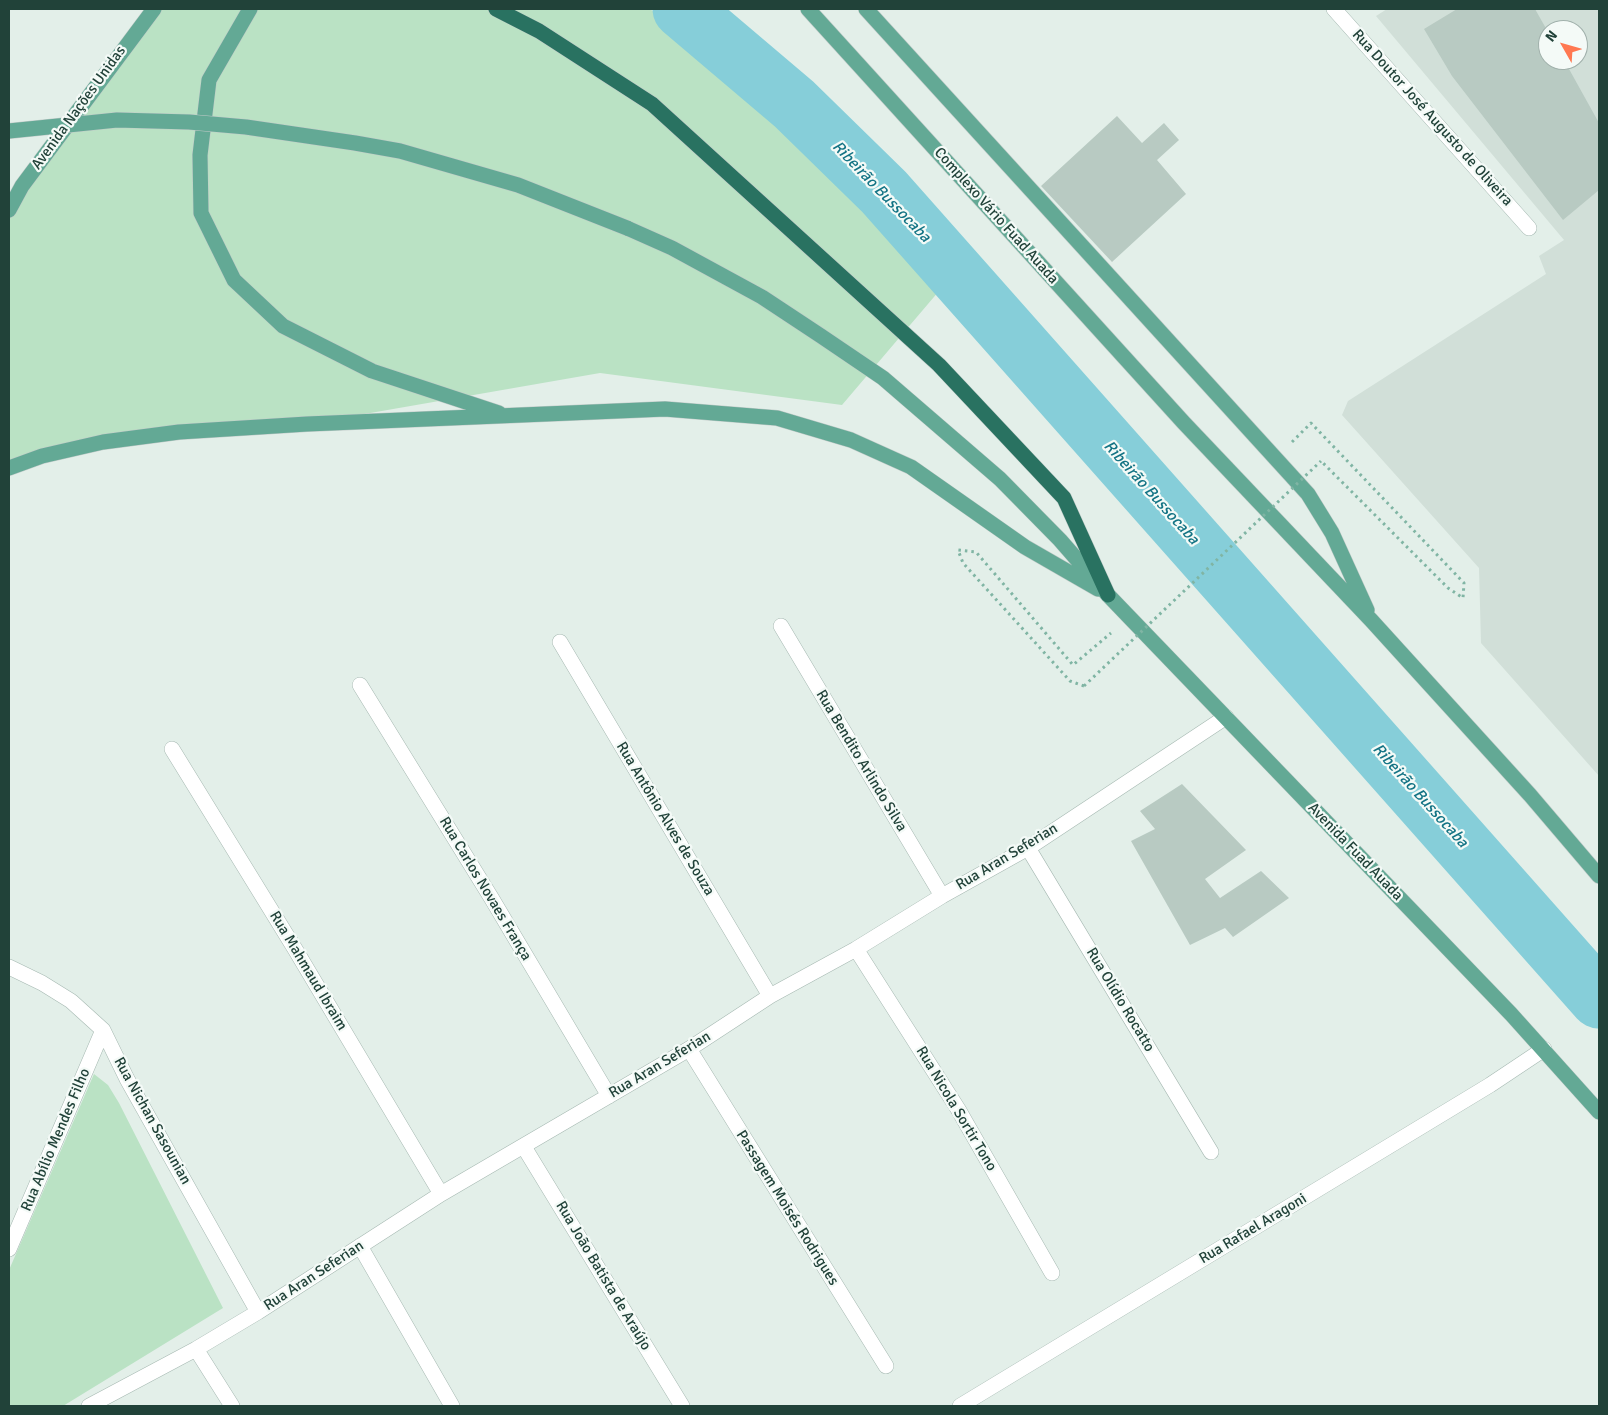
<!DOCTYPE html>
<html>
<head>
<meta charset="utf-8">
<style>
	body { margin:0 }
	#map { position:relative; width:1608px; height:1415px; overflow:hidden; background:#e3efe9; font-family:Signika,sans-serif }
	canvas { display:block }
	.frame { position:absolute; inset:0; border:10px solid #214239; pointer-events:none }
	.north { position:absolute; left:1538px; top:20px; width:50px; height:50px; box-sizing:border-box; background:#f4faf7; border:1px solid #a0b0ab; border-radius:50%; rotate:308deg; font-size:14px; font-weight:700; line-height:20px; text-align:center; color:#214239 }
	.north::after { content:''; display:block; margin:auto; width:18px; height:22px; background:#ff7851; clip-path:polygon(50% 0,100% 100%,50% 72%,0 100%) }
</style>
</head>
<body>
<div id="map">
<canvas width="1608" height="1415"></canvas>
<div class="frame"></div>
<div class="north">N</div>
</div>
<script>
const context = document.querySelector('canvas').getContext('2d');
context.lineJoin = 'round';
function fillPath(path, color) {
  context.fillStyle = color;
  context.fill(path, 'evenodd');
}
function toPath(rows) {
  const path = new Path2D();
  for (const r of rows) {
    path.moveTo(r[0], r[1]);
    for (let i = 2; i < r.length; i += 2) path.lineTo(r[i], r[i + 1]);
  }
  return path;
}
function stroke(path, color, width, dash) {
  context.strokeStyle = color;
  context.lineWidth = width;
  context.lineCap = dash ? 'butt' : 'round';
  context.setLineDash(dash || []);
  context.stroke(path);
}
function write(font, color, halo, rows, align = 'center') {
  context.font = font + ' Signika,sans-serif';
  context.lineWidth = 4.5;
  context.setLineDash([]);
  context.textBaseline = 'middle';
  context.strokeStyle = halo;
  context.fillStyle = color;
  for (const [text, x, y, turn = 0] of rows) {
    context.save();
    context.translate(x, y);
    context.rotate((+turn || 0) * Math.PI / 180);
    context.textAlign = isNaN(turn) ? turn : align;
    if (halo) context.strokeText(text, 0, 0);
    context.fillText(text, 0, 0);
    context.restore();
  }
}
fillPath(toPath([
	[1387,9,1599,9,1599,776,1481,643,1479,568,1342,415,1348,401,1546,274,1539,256,1564,240,1376,16],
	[1548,30,1578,30,1578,60,1548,60]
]), '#d1dfd8');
fillPath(toPath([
	[154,9,650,9,788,118,945,284,842,405,600,373,307,424,179,432,9,468,9,210],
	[94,1074,108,1085,119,1103,223,1308,63,1406,9,1406,9,1270]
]), '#bae2c4');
stroke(toPath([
	[682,9,794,104,884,192,1599,999]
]), '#86ced9', 59);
fillPath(toPath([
	[1457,9,1535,9,1548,32,1548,60,1564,60,1599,123,1599,190,1563,220,1452,76,1424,29],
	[1117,116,1142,143,1164,123,1179,140,1157,160,1186,194,1112,262,1041,186],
	[1182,784,1246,850,1205,879,1220,898,1261,871,1289,898,1233,937,1225,928,1190,945,1131,841,1155,829,1140,811]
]), '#b8cac2');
const minor = toPath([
	[1334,9,1529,228],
	[781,626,942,896],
	[560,642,770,996],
	[360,685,492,899,609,1096],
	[172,749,295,949,441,1194],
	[1028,848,1211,1152],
	[856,949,958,1109,1052,1273],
	[9,967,42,983,71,1001,103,1030,127,1079,258,1312],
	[689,1049,886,1366],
	[524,1147,682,1406],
	[360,1246,452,1406],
	[9,1249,103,1030],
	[196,1349,232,1406],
	[89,1406,196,1349,258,1312,441,1194,689,1049,770,996,856,949,942,896,1028,848,1226,717],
	[960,1406,1490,1085,1544,1049]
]);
const primary = toPath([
	[250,9,209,80,200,155,201,213,234,280,283,326,372,371,499,413],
	[808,9,1184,423,1371,620,1530,795,1599,876],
	[866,9,1308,494,1332,533,1367,610],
	[9,210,22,186,154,9],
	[627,228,672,248,762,297,821,336,883,378,1000,479,1060,540,1108,595,1511,1014,1599,1112],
	[9,468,42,456,103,442,179,432,307,424,665,409,777,418,851,440,911,467,1025,547,1098,589]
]);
const motorway = toPath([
	[496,9,539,31,652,104,939,365,1064,498,1108,595]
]);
stroke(minor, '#a5b8b1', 16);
stroke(primary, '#c1cac8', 16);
stroke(motorway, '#c1cac8', 16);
stroke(toPath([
	[1292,442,1311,423,1464,583,1463,598,1448,588,1321,461],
	[1084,686,1070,681,963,563,958,550,976,552,1073,665,1111,633]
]), '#80b5a4', 3, [2.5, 4]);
stroke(minor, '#fff', 15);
stroke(primary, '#63a995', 15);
stroke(motorway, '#297261', 15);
const primaryBridge = toPath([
	[9,131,117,120,189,122,246,127,355,143,400,151,518,185,627,228]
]);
stroke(primaryBridge, '#c1cac8', 16, []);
stroke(toPath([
	[1084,686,1321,461]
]), '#80b5a4', 3, [2.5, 4]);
stroke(primaryBridge, '#63a995', 15);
write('15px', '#214239', '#f4faf7', [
	["Avenida Nações Unidas",79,108,-54],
	["Rua Doutor José Augusto de Oliveira",1432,118,48],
	["Complexo Vário Fuad Auada",996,216,48],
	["Rua Bendito Arlindo Silva",861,761,59],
	["Rua Antônio Alves de Souza",665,819,59],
	["Avenida Fuad Auada",1355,852,46],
	["Rua Aran Seferian",1007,857,-31],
	["Rua Carlos Novaes França",485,889,59],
	["Rua Mahmaud Ibraim",308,971,59],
	["Rua Olídio Rocatto",1120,1000,59],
	["Rua Aran Seferian",660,1065,-31],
	["Rua Nicola Sortir Tono",956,1109,59],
	["Rua Nichan Sasounian",152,1121,61],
	["Rua Abílio Mendes Filho",56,1140,-67],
	["Passagem Moisés Rodrigues",787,1208,58],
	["Rua Rafael Aragoni",1253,1229,-31],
	["Rua Aran Seferian",314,1276,-33],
	["Rua João Batista de Araújo",603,1276,59]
]);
write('italic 16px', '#147485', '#f4faf7', [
	["Ribeirão Bussocaba",881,192,46],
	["Ribeirão Bussocaba",1151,493,48],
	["Ribeirão Bussocaba",1420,796,48]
]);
</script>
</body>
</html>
